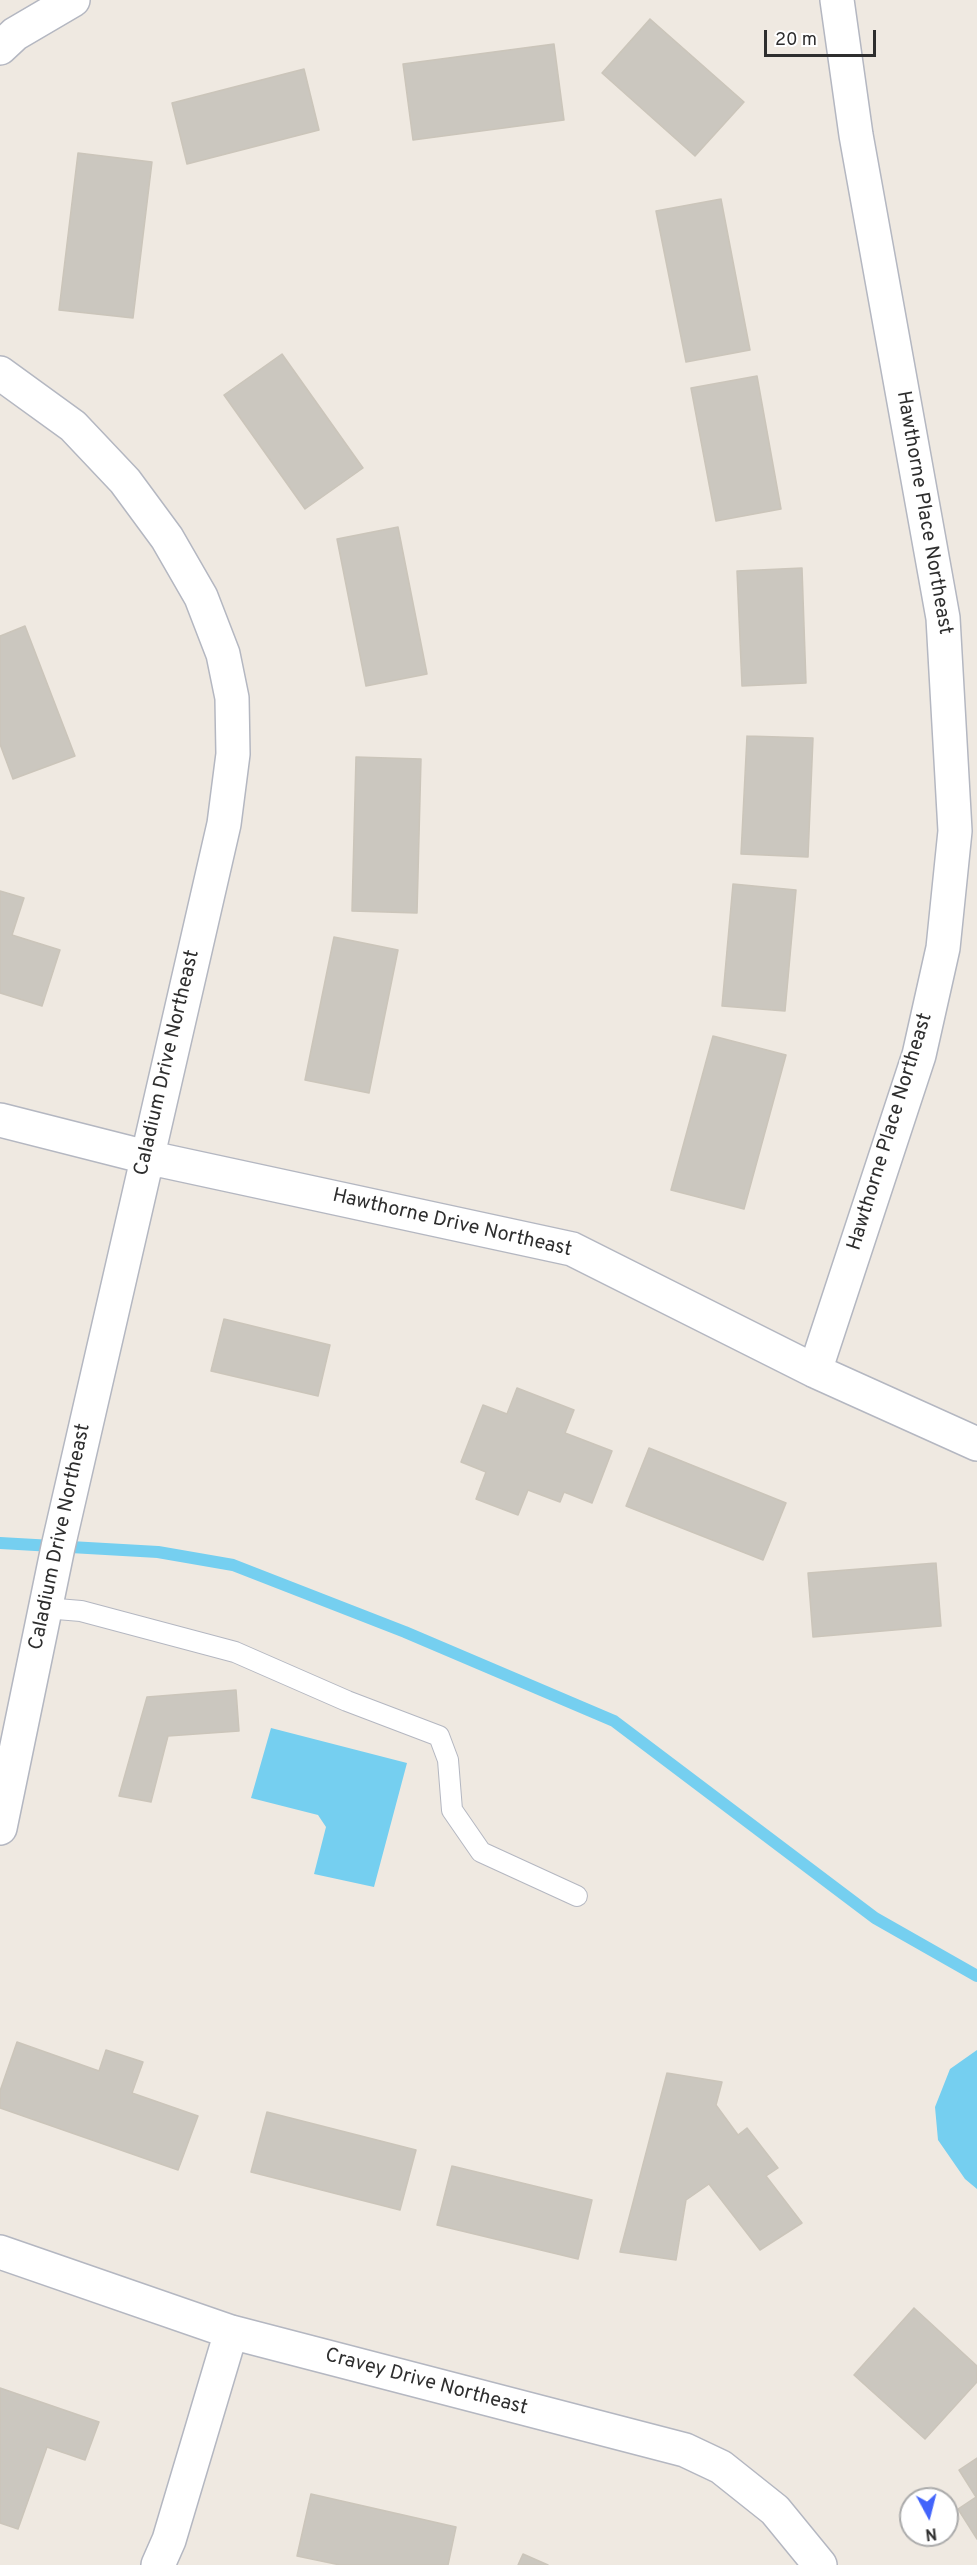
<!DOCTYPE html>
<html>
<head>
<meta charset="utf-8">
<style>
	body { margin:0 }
	#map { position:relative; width:977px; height:2565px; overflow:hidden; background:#efe9e1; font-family:Overpass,sans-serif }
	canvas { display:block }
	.north { position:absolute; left:899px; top:2487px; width:60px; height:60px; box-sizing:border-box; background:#fff; border:2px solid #ababab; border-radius:50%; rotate:173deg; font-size:16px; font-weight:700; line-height:24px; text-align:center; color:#2e2e2e }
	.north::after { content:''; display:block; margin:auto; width:21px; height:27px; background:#4264fb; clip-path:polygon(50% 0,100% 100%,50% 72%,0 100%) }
	.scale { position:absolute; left:764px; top:30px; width:112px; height:27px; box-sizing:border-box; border:3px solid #2e2e2e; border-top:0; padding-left:8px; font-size:18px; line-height:21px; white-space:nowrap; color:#2e2e2e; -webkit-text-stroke:4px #fff; paint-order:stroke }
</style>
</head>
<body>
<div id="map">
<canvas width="977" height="2565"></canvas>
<div class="north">N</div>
<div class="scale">20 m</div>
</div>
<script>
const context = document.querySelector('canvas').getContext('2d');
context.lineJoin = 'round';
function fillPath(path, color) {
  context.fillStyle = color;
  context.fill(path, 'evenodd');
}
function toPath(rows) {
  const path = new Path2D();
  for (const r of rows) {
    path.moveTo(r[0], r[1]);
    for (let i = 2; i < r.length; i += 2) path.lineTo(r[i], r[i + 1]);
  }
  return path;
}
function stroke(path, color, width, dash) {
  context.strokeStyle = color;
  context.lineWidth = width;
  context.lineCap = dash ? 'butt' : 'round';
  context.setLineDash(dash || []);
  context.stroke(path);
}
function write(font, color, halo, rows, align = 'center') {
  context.font = font + ' Overpass,sans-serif';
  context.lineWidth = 4.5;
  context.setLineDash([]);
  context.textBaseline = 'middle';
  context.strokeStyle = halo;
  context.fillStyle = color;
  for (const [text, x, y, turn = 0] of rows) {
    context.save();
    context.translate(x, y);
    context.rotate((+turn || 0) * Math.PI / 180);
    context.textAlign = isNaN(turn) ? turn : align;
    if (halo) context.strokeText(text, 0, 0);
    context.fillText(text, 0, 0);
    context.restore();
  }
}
fillPath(toPath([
	[271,1728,407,1763,374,1887,314,1874,326,1827,318,1815,251,1798],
	[977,2050,977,2189,965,2179,938,2140,935,2107,950,2069]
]), '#75cff0');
stroke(toPath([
	[0,1543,158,1552,233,1565,405,1632,614,1721,875,1918,977,1976]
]), '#75cff0', 12);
const building = toPath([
	[650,19,744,102,695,156,602,73,650,19],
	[554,44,564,120,413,140,403,64,554,44],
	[304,69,319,130,187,164,172,103,304,69],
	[78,153,152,162,133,318,59,310,78,153],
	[721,199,750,350,686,362,656,211,721,199],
	[282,354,363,468,305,509,224,395,282,354],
	[757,376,781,509,716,521,691,388,757,376],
	[398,527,427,674,366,686,337,539,398,527],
	[802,568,806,683,742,686,737,571,802,568],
	[25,626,75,756,13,779,0,744,0,636,25,626],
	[747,736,813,738,808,857,741,854,747,736],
	[356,757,421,759,417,913,352,911,356,757],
	[733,884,796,890,785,1011,722,1006,733,884],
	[0,891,24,898,12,935,60,950,42,1006,0,993,0,891],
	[334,937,398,950,369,1093,305,1080,334,937],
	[713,1036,786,1055,744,1209,671,1190,713,1036],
	[224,1319,330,1345,318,1396,211,1371,224,1319],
	[517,1388,574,1410,565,1433,612,1451,592,1503,564,1492,560,1502,528,1490,518,1515,476,1499,486,1472,461,1462,483,1405,507,1414,517,1388],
	[649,1448,786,1503,763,1560,626,1506,649,1448],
	[936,1563,941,1626,813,1637,808,1573,936,1563],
	[236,1690,239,1731,168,1736,151,1802,119,1796,147,1697,236,1690],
	[17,2042,99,2071,106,2050,143,2062,132,2093,198,2116,178,2170,0,2108,0,2091,17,2042],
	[667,2073,722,2082,716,2105,738,2135,747,2128,778,2168,766,2176,802,2223,760,2250,709,2184,686,2200,676,2260,620,2252,667,2073],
	[267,2112,416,2150,400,2210,251,2172,267,2112],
	[452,2166,592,2200,578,2259,437,2225,452,2166],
	[914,2308,977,2366,977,2382,925,2439,854,2375,914,2308],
	[0,2388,99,2422,85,2460,47,2447,18,2529,0,2523,0,2388],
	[977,2458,977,2539,958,2509,976,2497,959,2470,977,2458],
	[311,2494,456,2527,448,2565,340,2565,297,2556,311,2494],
	[523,2554,548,2565,518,2565,523,2554]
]);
fillPath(building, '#cbc7bf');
stroke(building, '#cbc5ba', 1.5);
const service = toPath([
	[45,1608,81,1611,235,1652,347,1701,439,1736,448,1760,452,1810,481,1852,577,1896]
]);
const minor = toPath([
	[0,48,15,34,73,0],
	[0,373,73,426,125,481,167,538,201,597,223,654,232,698,233,754,224,824,58,1547,0,1828],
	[0,1120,146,1157,572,1249,815,1371,977,1444],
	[815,1371,919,1055,943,948,955,831,943,618,856,135,837,0],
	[0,2252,231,2332,685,2450,721,2467,775,2510,820,2565],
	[158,2565,169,2540,231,2332]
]);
stroke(service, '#b4b7c1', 22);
stroke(minor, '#b4b7c1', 36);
stroke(service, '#fff', 20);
stroke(minor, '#fff', 33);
write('20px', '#2e2e2e', '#fff', [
	["Hawthorne Place Northeast",923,513,80],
	["Caladium Drive Northeast",168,1063,-77],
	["Hawthorne Place Northeast",891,1132,-73],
	["Hawthorne Drive Northeast",452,1224,13],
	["Caladium Drive Northeast",61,1537,-78],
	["Cravey Drive Northeast",426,2383,15]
]);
</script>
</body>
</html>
